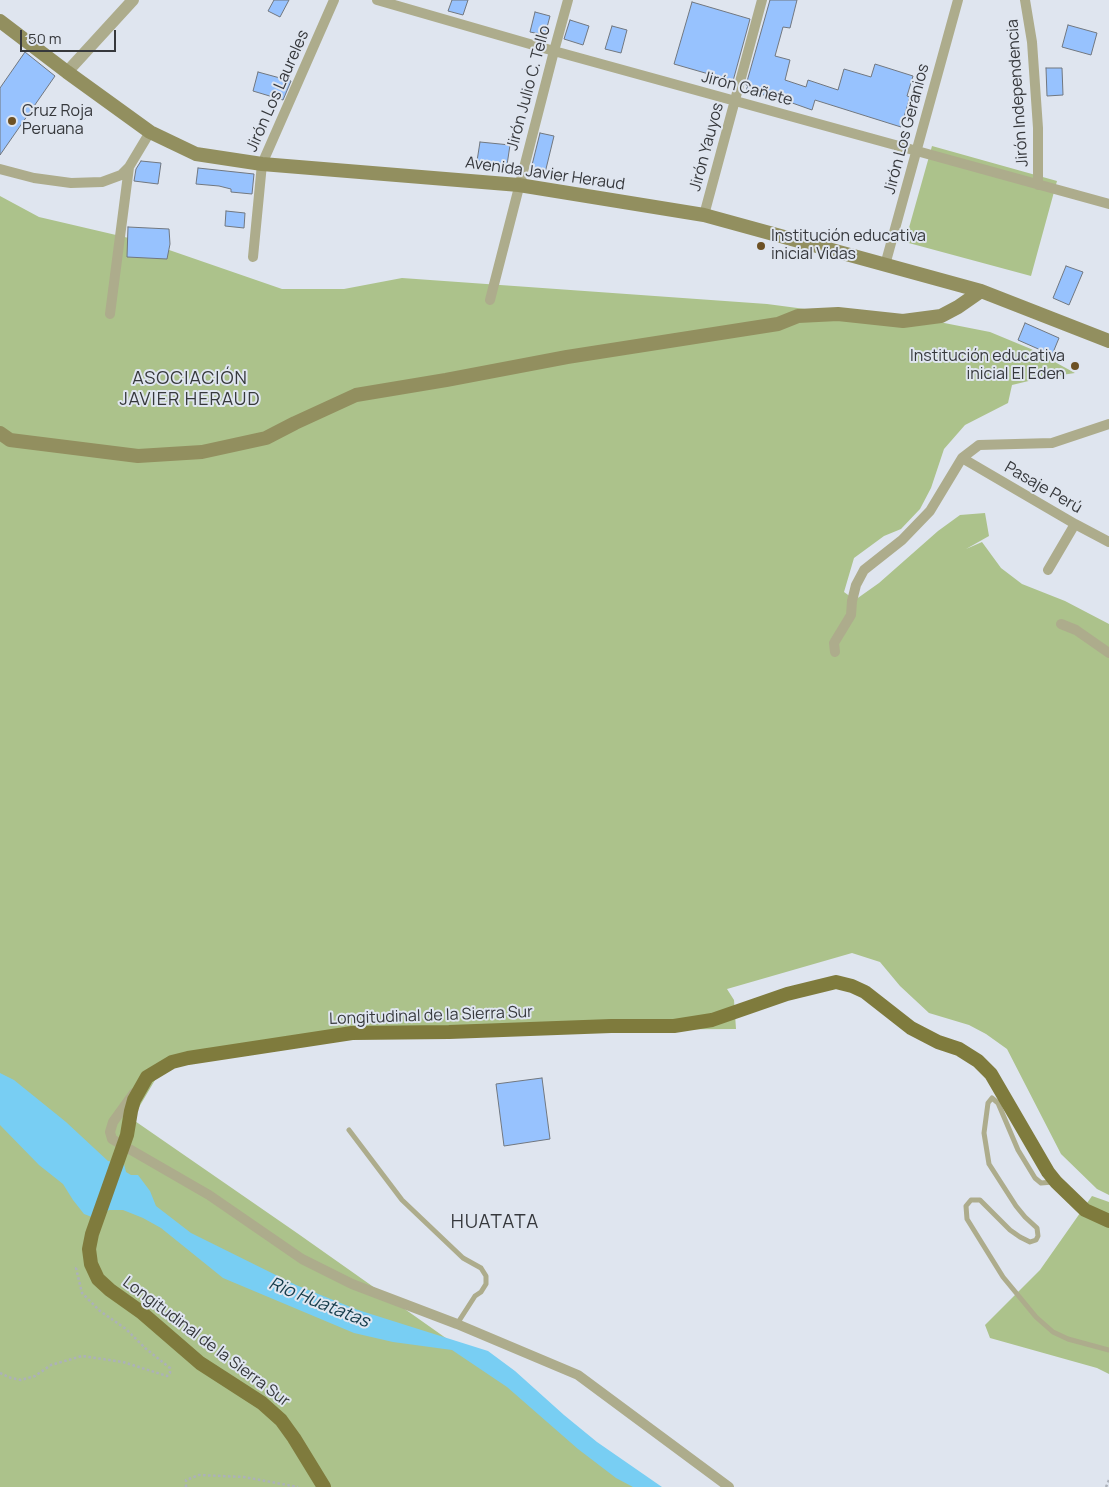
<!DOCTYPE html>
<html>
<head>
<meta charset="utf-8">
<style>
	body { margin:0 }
	#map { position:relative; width:1109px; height:1487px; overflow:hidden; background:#dfe5ef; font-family:Manrope,sans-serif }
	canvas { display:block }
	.scale { position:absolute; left:20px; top:30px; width:96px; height:22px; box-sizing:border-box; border:2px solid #36383c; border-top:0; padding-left:6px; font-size:15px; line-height:18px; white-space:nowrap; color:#36383c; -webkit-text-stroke:4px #dfe5ef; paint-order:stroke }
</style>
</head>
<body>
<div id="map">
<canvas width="1109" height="1487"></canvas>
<div class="scale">50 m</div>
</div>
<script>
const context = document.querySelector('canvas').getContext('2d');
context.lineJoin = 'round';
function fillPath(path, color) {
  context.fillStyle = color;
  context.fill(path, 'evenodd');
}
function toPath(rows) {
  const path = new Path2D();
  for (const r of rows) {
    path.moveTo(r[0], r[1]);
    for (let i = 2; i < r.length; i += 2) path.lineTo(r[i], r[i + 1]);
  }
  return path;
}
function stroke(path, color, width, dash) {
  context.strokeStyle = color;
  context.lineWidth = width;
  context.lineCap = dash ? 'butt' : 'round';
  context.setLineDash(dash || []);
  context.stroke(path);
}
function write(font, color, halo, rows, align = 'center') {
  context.font = font + ' Manrope,sans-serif';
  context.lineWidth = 4;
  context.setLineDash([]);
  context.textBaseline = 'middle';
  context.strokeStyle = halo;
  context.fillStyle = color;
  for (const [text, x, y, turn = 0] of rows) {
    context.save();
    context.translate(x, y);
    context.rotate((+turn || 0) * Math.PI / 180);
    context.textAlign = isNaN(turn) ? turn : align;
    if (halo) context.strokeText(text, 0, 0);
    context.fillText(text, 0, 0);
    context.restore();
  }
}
fillPath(toPath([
	[932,146,1057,181,1031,276,905,242],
	[0,196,39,217,146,242,282,289,344,289,402,278,767,304,843,314,929,320,990,332,1031,349,1075,373,1041,378,1012,385,1008,403,965,425,944,449,931,488,920,509,901,529,884,536,854,558,844,592,855,600,879,583,938,531,960,515,985,513,989,536,966,549,982,542,1001,568,1022,584,1065,601,1109,624,1109,1195,1097,1189,1061,1154,1007,1049,986,1034,969,1025,929,1013,900,986,880,962,852,953,727,989,734,1000,736,1029,408,1031,203,1055,158,1075,132,1119,297,1233,657,1487,0,1487],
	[1092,1196,1109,1202,1109,1374,1097,1368,990,1338,985,1325,1040,1270]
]), '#acc28b');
fillPath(toPath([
	[0,1073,14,1080,66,1122,108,1161,124,1164,126,1172,131,1175,138,1175,150,1191,156,1206,191,1233,296,1285,358,1310,488,1351,515,1371,564,1415,597,1442,662,1487,633,1487,616,1478,578,1449,507,1387,452,1350,393,1342,354,1333,223,1278,161,1228,143,1218,123,1210,109,1210,97,1219,84,1214,73,1200,63,1184,39,1165,0,1125]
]), '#78cef3');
const building = toPath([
	[274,0,289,0,280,17,268,11,274,0],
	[452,0,468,0,463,15,448,11,452,0],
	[770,0,797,0,790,28,783,27,775,56,790,60,785,80,806,87,808,80,838,90,844,69,871,77,875,64,913,76,907,96,910,97,901,127,815,100,812,110,781,99,746,91,748,85,746,85,770,0],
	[692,2,750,19,733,81,674,64,692,2],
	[535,12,550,16,545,35,530,32,535,12],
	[570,20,589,26,583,45,564,39,570,20],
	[1068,25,1097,33,1091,55,1062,47,1068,25],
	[612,26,627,30,621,53,605,49,612,26],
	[25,52,55,76,0,155,0,88,25,52],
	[1046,68,1062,68,1063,95,1047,96,1046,68],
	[258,72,291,81,283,100,253,91,258,72],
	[540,133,554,136,545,173,531,169,540,133],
	[480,142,510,145,507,165,477,161,480,142],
	[141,161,161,163,158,184,134,181,136,169,141,161],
	[198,168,254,174,252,194,231,192,231,189,219,186,196,184,198,168],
	[226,211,245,213,244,228,225,226,226,211],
	[128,227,169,229,170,244,167,259,127,257,128,227],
	[1066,266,1083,272,1069,305,1053,298,1066,266],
	[1025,323,1059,338,1052,355,1018,340,1025,323],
	[542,1078,550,1139,504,1146,496,1084,542,1078]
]);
fillPath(building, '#97c2fe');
stroke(building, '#71777f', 1);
stroke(toPath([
	[0,1373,11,1378,21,1380,35,1376,51,1365,82,1356,123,1362,167,1376,170,1373,170,1368,145,1348,126,1329,100,1311,82,1293,76,1268,78,1266],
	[186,1487,186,1480,199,1475,244,1477,298,1487],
	[1106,1487,1109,1480]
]), '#acb1b9', 2.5, [2.5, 2.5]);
stroke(toPath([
	[349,1130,402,1200,463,1258,481,1268,486,1276,486,1284,481,1292,475,1296,457,1324],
	[1053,1182,1041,1183,1035,1178,1018,1150,998,1103,992,1098,988,1103,984,1133,989,1164,1016,1206,1025,1217,1037,1228,1038,1236,1036,1240,1030,1242,1020,1237,1010,1230,980,1200,971,1200,966,1206,967,1219,1003,1277,1036,1317,1053,1332,1068,1339,1109,1350]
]), '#adac8c', 5);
stroke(toPath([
	[377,0,554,51,1109,204],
	[1025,0,1032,42,1038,128,1038,185],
	[0,169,34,178,71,183,102,182,121,175,129,167,150,132],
	[704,215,762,0],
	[253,257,262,164,334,0],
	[885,265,958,0],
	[490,300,554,51,568,0],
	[110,314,129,167],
	[962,458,1075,524,1109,542],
	[1048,570,1075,524],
	[1061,624,1076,630,1109,653],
	[835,652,834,643,851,615,852,601,856,585,864,570,902,540,930,511,962,458,979,445,1052,443,1109,424],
	[134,1093,113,1122,110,1132,112,1139,209,1195,302,1259,352,1284,457,1324,578,1375,729,1487]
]), '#adac8c', 10);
stroke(toPath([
	[67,72,133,0]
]), '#adac8c', 12);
stroke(toPath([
	[0,21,67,72,150,132,196,154,262,164,519,185,704,215,981,291,1109,341],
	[0,433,10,440,138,456,202,452,266,438,295,423,356,395,446,380,567,357,778,324,798,316,838,314,903,321,941,316,958,307,981,291]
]), '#928f5f', 14);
stroke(toPath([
	[324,1487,294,1438,281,1420,262,1403,200,1363,141,1312,110,1290,98,1279,91,1264,89,1249,92,1234,127,1135,131,1111,134,1100,147,1077,172,1062,188,1058,352,1033,449,1032,611,1026,674,1026,712,1020,787,994,836,982,852,986,865,992,911,1028,938,1042,959,1049,978,1061,991,1074,1048,1172,1056,1182,1085,1210,1109,1221]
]), '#7f7b3d', 14);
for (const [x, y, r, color] of [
	[12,121,5,"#6d5124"],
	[761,246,5,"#6d5124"],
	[1075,366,5,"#6d5124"]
]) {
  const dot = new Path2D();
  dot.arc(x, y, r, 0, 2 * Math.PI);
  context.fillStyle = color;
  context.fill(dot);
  stroke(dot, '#dfe5ef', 2);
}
write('16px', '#36383c', '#dfe5ef', [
	["Jirón Julio C. Tello",529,88,-75],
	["Jirón Cañete",747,89,15],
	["Jirón Los Laureles",278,91,-66],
	["Jirón Independencia",1018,93,-94],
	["Jirón Los Geranios",907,129,-75],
	["Jirón Yauyos",707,147,-75],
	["Avenida Javier Heraud",545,174,8],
	["Pasaje Perú",1043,488,30],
	["Longitudinal de la Sierra Sur",431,1016,-2],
	["Longitudinal de la Sierra Sur",206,1342,37]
]);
write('16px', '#36383c', '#dfe5ef', [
	["Cruz Roja",22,112],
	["Peruana",22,130],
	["Institución educativa",771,237],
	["inicial Vidas",771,255],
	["Institución educativa",1065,357,"right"],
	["inicial El Eden",1065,375,"right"]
], 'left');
context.letterSpacing = '1px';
write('18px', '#36383c', '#dfe5ef', [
	["ASOCIACIÓN",190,379],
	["JAVIER HERAUD",190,400]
]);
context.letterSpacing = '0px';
write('italic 18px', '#143b4a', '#dfe5ef', [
	["Rio Huatatas",319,1303,22]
]);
context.letterSpacing = '1px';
write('19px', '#36383c', '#dfe5ef', [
	["HUATATA",495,1223]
]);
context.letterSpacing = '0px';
</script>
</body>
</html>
